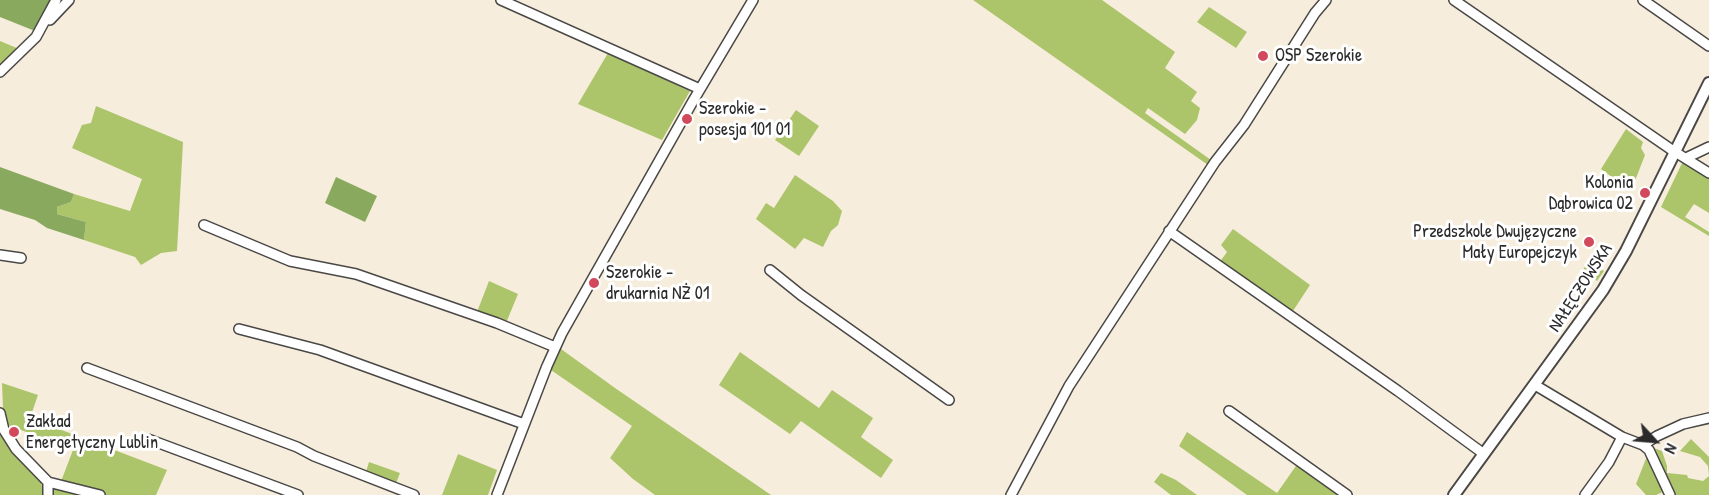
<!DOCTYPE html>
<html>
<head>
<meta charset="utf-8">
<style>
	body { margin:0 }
	#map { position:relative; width:1709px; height:495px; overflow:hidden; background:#f7eddc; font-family:"Patrick Hand",sans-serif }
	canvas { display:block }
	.north { position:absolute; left:1625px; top:411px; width:60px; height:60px; -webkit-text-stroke:4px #fff; paint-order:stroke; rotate:116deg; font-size:16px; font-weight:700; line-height:24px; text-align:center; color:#2b2b2b }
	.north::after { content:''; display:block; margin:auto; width:21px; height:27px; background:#2b2b2b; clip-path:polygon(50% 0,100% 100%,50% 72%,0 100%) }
</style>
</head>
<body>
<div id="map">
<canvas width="1709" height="495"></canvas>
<div class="north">N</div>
</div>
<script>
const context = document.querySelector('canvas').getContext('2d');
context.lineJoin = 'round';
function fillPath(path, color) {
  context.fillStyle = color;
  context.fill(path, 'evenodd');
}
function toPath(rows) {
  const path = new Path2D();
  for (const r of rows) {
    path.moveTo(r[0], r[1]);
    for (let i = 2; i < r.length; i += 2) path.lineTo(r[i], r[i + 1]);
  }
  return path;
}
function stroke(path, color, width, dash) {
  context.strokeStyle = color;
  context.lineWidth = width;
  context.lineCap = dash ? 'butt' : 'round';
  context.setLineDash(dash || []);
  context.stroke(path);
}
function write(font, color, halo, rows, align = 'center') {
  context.font = font + ' "Patrick Hand",sans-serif';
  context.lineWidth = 6;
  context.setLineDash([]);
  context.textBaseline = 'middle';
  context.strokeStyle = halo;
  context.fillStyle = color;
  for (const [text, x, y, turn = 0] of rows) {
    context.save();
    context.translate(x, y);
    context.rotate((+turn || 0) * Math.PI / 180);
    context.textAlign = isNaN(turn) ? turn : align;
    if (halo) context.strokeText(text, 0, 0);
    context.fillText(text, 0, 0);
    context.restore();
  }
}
fillPath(toPath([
	[973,0,1102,0,1175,52,1165,68,1197,92,1191,101,1200,108,1197,120,1185,134,1148,108,1145,113,1211,160,1208,165],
	[1209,7,1247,32,1236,48,1197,22],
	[0,41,19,49,0,66],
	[608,53,690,91,662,140,578,104],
	[96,106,183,142,177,251,161,253,141,265,135,257,84,240,86,222,57,214,57,207,71,202,74,194,130,211,142,179,72,148,82,125,91,123],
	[796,110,819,126,799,156,775,140],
	[1626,129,1643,142,1641,148,1645,155,1631,191,1601,169],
	[1683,161,1709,178,1709,213,1694,204,1685,217,1709,232,1709,236,1661,207],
	[795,175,833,201,842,211,838,225,831,231,823,247,804,238,795,249,756,219,766,203,774,208],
	[1233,229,1310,285,1291,314,1219,263,1227,252,1221,245],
	[1589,261,1604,271,1597,281,1582,271],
	[489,281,518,294,506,323,477,312],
	[561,349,615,388,771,495,655,495,633,479,610,458,632,426,551,370],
	[740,352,819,408,832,390,873,418,861,437,893,460,881,478,801,421,790,434,719,385],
	[2,383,38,395,30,418,167,470,156,495,49,495,48,482,60,484,73,450,8,425,3,408],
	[0,425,39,477,45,495,0,495],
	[1187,432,1277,493,1298,463,1340,495,1247,495,1179,446],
	[1691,439,1709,457,1709,495,1675,495,1654,448,1662,451,1667,466,1667,473,1687,475,1688,478,1703,481,1709,476,1708,466,1700,457,1680,451],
	[458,454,497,470,488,495,442,495],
	[1647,456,1665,491,1656,495,1646,495,1636,484],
	[369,462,400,473,395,486,365,475],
	[1161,473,1176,480,1197,495,1171,495,1154,482]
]), '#acc46a');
fillPath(toPath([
	[0,0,52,0,35,31,0,17],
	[0,167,74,194,71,202,57,207,57,214,86,222,84,240,47,228,35,220,0,209],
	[336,177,377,196,365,222,325,203]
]), '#89aa5e');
const minor = toPath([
	[501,0,700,89],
	[1454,0,1672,150,1709,173],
	[1643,0,1709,46],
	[50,20,69,0],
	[0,72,36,37,56,0],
	[1686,158,1709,147],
	[204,225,290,261,356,274,497,323,555,347],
	[1169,231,1398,391,1484,454],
	[0,255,21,258],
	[770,270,801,295,949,400],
	[239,329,320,350,524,424],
	[87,368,297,447,314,456,414,495],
	[1535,385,1622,437,1643,445,1649,450,1670,495],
	[1229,411,1347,495],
	[0,413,4,430,16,449,48,482,48,495],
	[148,439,298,495],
	[1643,445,1657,436,1683,424,1709,418],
	[48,482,100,495],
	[497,495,547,366,562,333,693,101,753,0],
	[1011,495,1069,386,1215,162,1244,125,1315,13,1326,0],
	[1585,495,1609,462,1622,437]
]);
const major = toPath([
	[1454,495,1603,290,1626,251,1709,83]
]);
stroke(minor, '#4a4846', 12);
stroke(major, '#4a4846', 14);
stroke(minor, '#fff', 9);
stroke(major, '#fff', 10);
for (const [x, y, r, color] of [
	[1263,56,6,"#d1495b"],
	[687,119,6,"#d1495b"],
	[1645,193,6,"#d1495b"],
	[1589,242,6,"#d1495b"],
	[594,283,6,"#d1495b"],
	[14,432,6,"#d1495b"]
]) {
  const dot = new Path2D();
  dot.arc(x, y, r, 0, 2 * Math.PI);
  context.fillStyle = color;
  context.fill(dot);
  stroke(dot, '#fff', 2);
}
write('18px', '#2b2b2b', '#fff', [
	["OSP Szerokie",1275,56],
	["Szerokie -",699,109],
	["posesja 101 01",699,130],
	["Kolonia",1633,183,"right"],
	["Dąbrowica 02",1633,204,"right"],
	["Przedszkole Dwujęzyczne",1577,232,"right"],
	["Mały Europejczyk",1577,253,"right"],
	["Szerokie -",606,273],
	["drukarnia NŻ 01",606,294],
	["Zakład",26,422],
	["Energetyczny Lublin",26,443]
], 'left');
write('18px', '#2b2b2b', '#fff', [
	["NAŁĘCZOWSKA",1581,288,-57]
]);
</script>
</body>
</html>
